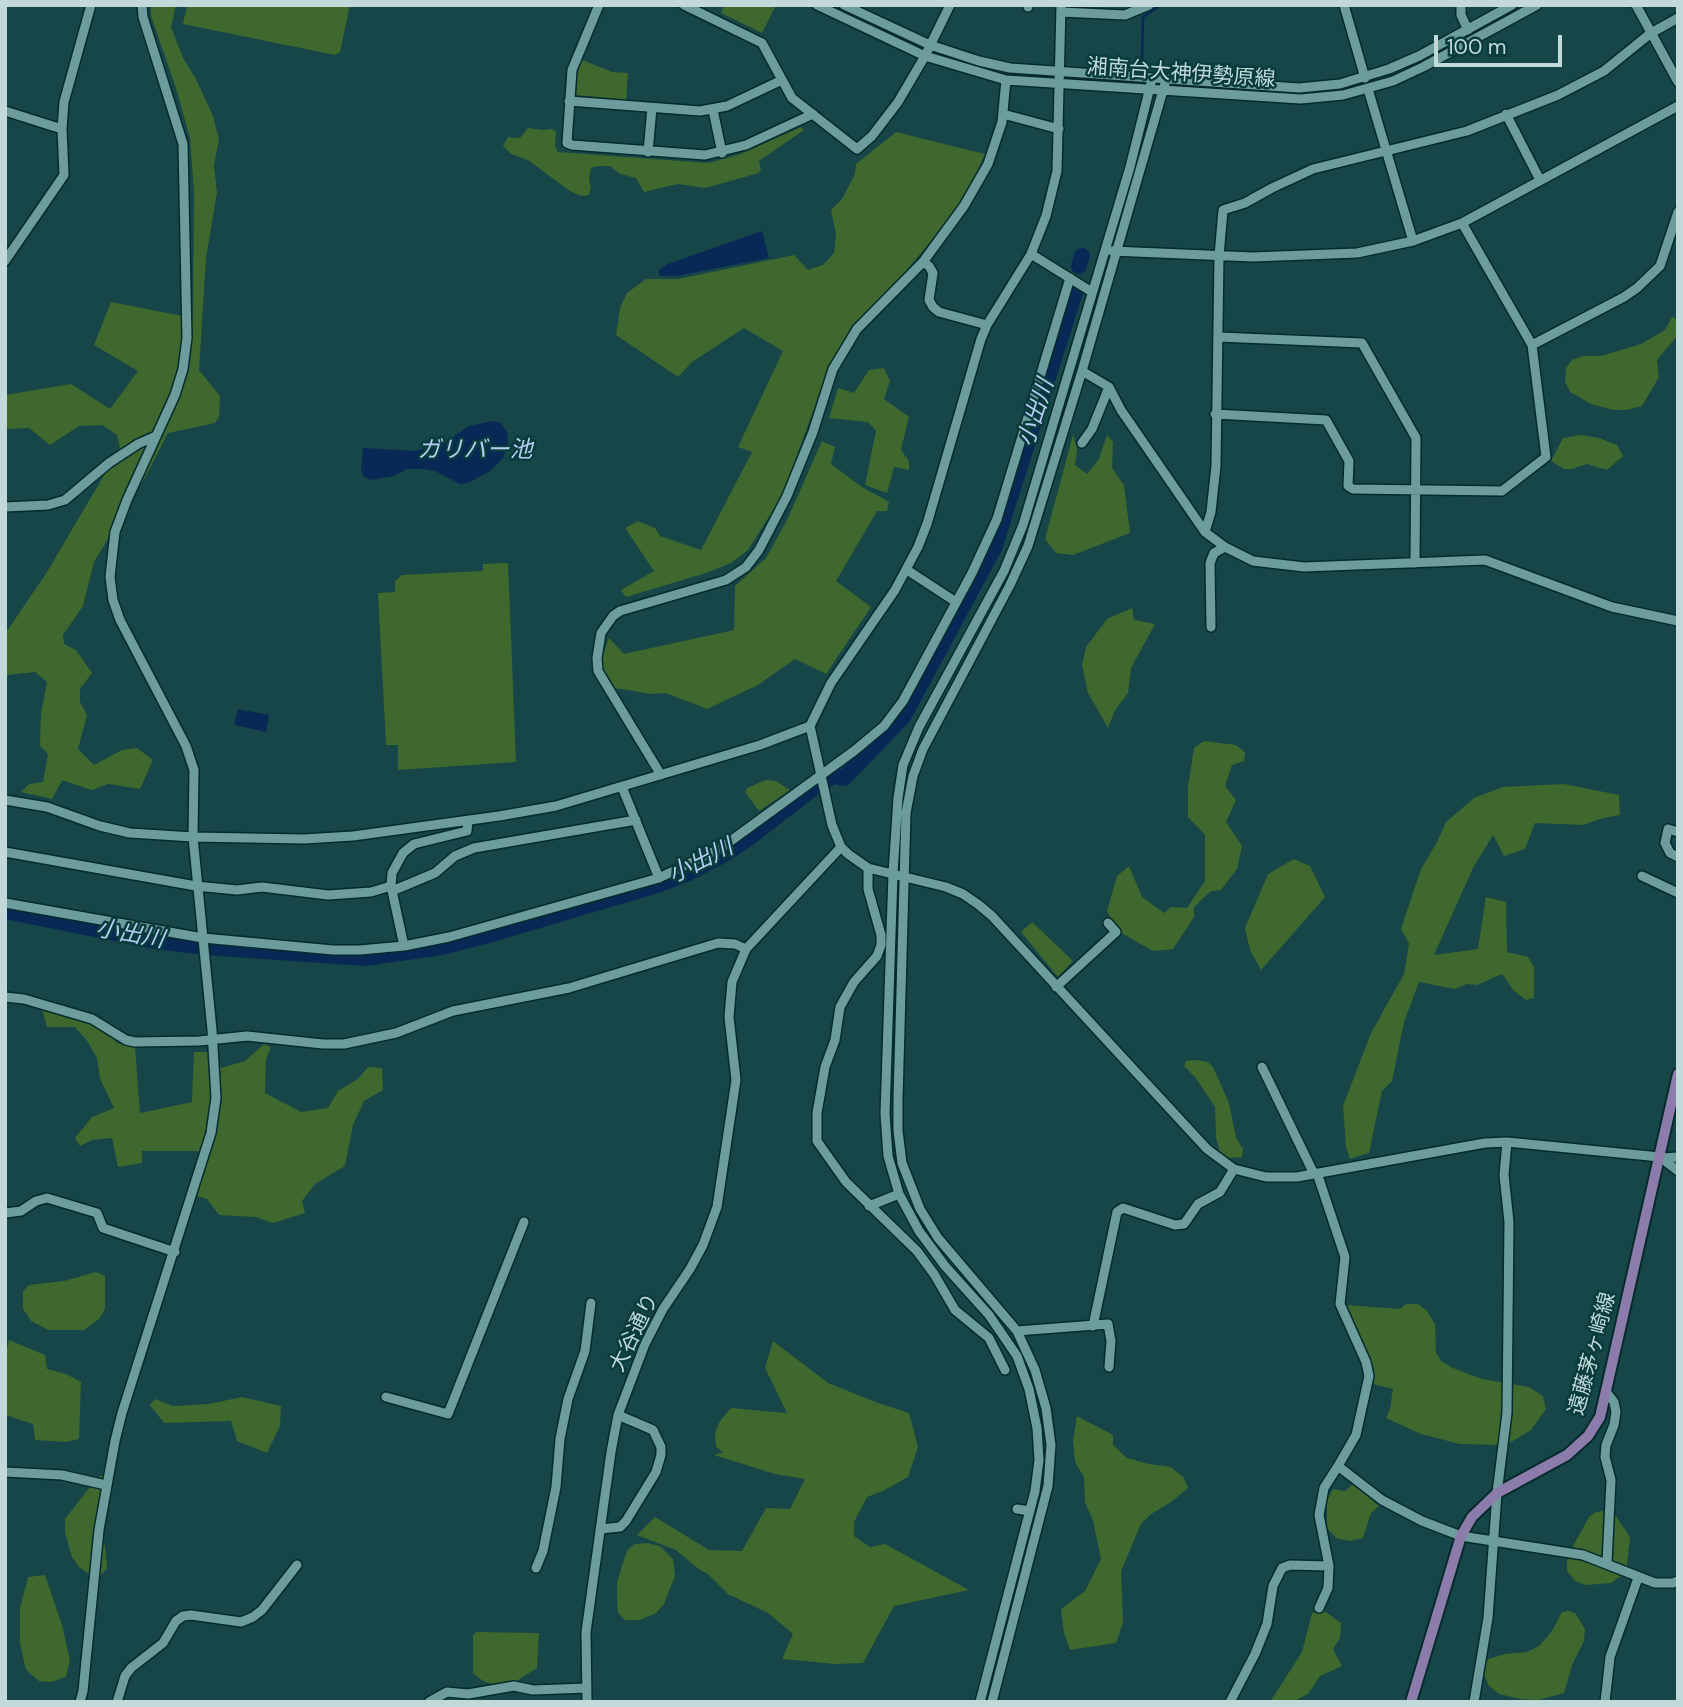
<!DOCTYPE html>
<html>
<head>
<meta charset="utf-8">
<style>
	body { margin:0 }
	#map { position:relative; width:1683px; height:1707px; overflow:hidden; background:#164648; font-family:"DM Sans",sans-serif }
	canvas { display:block }
	.frame { position:absolute; inset:0; border:7px solid #c1d9d9; pointer-events:none }
	.scale { position:absolute; left:1434px; top:35px; width:128px; height:32px; box-sizing:border-box; border:4px solid #c1d9d9; border-top:0; padding-left:9px; font-size:21px; line-height:24px; white-space:nowrap; color:#c1d9d9; -webkit-text-stroke:5px #083c3d; paint-order:stroke }
</style>
</head>
<body>
<div id="map">
<canvas width="1683" height="1707"></canvas>
<div class="frame"></div>
<div class="scale">100 m</div>
</div>
<script>
const context = document.querySelector('canvas').getContext('2d');
context.lineJoin = 'round';
function fillPath(path, color) {
  context.fillStyle = color;
  context.fill(path, 'evenodd');
}
function toPath(rows) {
  const path = new Path2D();
  for (const r of rows) {
    path.moveTo(r[0], r[1]);
    for (let i = 2; i < r.length; i += 2) path.lineTo(r[i], r[i + 1]);
  }
  return path;
}
function stroke(path, color, width, dash) {
  context.strokeStyle = color;
  context.lineWidth = width;
  context.lineCap = dash ? 'butt' : 'round';
  context.setLineDash(dash || []);
  context.stroke(path);
}
function write(font, color, halo, rows, align = 'center') {
  context.font = font + ' "DM Sans","Noto Sans JP",sans-serif';
  context.lineWidth = 5;
  context.setLineDash([]);
  context.textBaseline = 'middle';
  context.strokeStyle = halo;
  context.fillStyle = color;
  for (const [text, x, y, turn = 0] of rows) {
    context.save();
    context.translate(x, y);
    context.rotate((+turn || 0) * Math.PI / 180);
    context.textAlign = isNaN(turn) ? turn : align;
    if (halo) context.strokeText(text, 0, 0);
    context.fillText(text, 0, 0);
    context.restore();
  }
}
fillPath(toPath([
	[151,5,176,5,171,27,183,58,196,79,213,116,219,139,214,166,217,193,206,258,199,370,220,396,219,417,215,423,168,433,146,476,94,562,83,606,63,635,64,644,76,650,92,673,80,689,80,702,87,715,78,749,94,765,122,750,137,748,153,760,140,789,108,784,92,790,62,780,52,799,21,792,29,784,43,782,48,754,40,746,41,713,47,682,35,672,8,675,5,678,5,634,47,572,120,448,117,435,102,425,79,426,50,445,29,428,5,429,5,395,71,384,110,409,138,371,94,345,111,302,193,318,194,192,190,138,176,88,151,16],
	[187,5,350,5,340,52,335,55,183,24],
	[724,5,776,5,762,33,721,13],
	[580,59,612,72,628,73,626,101,611,100,610,98,574,95],
	[801,127,804,130,759,161,761,169,759,173,705,188,678,184,644,192,636,178,620,174,610,166,598,166,591,168,589,179,591,187,589,195,581,196,570,191,528,160,511,154,503,146,508,137,520,138,528,128,543,130,551,129,556,131,555,146,558,152,708,163,738,155],
	[896,132,985,154,967,193,931,241,904,273,853,326,826,376,782,496,748,550,731,563,706,573,626,597,621,590,654,571,625,528,638,521,655,528,660,536,701,550,752,452,738,447,783,351,744,328,692,362,678,377,616,335,620,308,627,293,646,279,678,279,794,255,808,270,823,265,834,253,836,234,831,210,842,199,855,174,856,164],
	[1672,317,1678,320,1678,335,1657,360,1659,377,1642,406,1627,410,1613,410,1591,404,1570,392,1565,381,1566,368,1572,360,1583,356,1601,356,1641,344,1665,330],
	[884,368,890,381,884,399,909,417,901,450,909,461,909,470,894,467,887,493,865,485,876,431,868,422,829,418,838,388,854,393,869,370],
	[1073,435,1077,449,1075,465,1087,474,1099,459,1107,435,1113,442,1112,468,1124,485,1130,533,1073,555,1056,553,1045,539],
	[1581,435,1599,438,1617,445,1623,456,1607,470,1587,464,1572,469,1564,469,1551,461,1563,438],
	[822,441,835,447,831,464,862,487,889,502,887,511,877,511,836,581,871,607,826,674,795,659,758,685,707,709,666,693,649,694,629,690,610,688,600,663,609,638,624,654,734,630,735,586,766,558,788,518],
	[508,563,516,762,398,770,398,745,386,745,378,593,395,592,395,581,402,575,483,571,483,564],
	[1132,608,1134,620,1155,624,1131,668,1128,693,1115,710,1108,728,1088,693,1082,665,1086,647,1107,619],
	[1204,741,1236,745,1245,752,1244,761,1232,765,1225,786,1236,800,1226,822,1242,846,1237,869,1221,890,1211,891,1194,907,1194,917,1173,949,1153,951,1118,931,1107,911,1117,876,1129,866,1142,897,1164,913,1171,907,1187,908,1205,881,1205,835,1188,817,1188,787,1194,748],
	[766,780,776,781,790,790,759,811,745,792,747,788],
	[1564,784,1619,795,1620,815,1603,818,1583,825,1535,823,1525,849,1504,856,1493,835,1473,868,1434,955,1478,949,1486,897,1506,902,1507,952,1528,957,1534,967,1534,998,1526,1000,1514,991,1502,974,1477,985,1467,984,1455,989,1419,982,1404,1022,1392,1081,1382,1091,1369,1153,1350,1159,1346,1147,1343,1106,1371,1033,1404,974,1409,943,1401,929,1421,869,1437,842,1446,822,1474,798,1503,787],
	[1294,859,1310,866,1325,897,1261,970,1250,950,1245,928,1268,874],
	[1032,922,1073,961,1058,977,1021,932],
	[45,1007,76,1017,108,1031,117,1043,135,1047,140,1113,192,1102,194,1052,217,1052,221,1068,245,1061,264,1044,271,1047,266,1059,265,1093,301,1112,328,1108,338,1091,358,1079,368,1067,382,1068,383,1090,364,1101,353,1125,345,1166,315,1184,302,1201,305,1213,273,1223,256,1217,219,1215,207,1199,193,1195,206,1154,196,1151,142,1151,142,1163,118,1167,112,1138,92,1140,80,1146,75,1138,92,1117,114,1108,100,1079,97,1058,88,1042,75,1027,47,1027,42,1009],
	[1196,1060,1208,1062,1213,1067,1229,1103,1236,1138,1243,1149,1242,1157,1230,1158,1220,1153,1216,1137,1215,1107,1195,1077,1184,1066,1186,1061],
	[96,1272,105,1276,105,1309,99,1319,84,1330,49,1330,31,1321,23,1309,23,1291,29,1285,64,1281],
	[1406,1304,1418,1304,1427,1311,1435,1324,1436,1352,1441,1361,1453,1368,1482,1379,1529,1387,1543,1396,1546,1409,1531,1430,1506,1445,1460,1444,1421,1434,1386,1418,1390,1409,1393,1389,1373,1384,1374,1371,1347,1305,1400,1309],
	[9,1340,45,1355,47,1369,66,1374,81,1382,79,1439,65,1442,35,1440,33,1424,5,1415,5,1357],
	[773,1341,828,1383,878,1403,909,1413,918,1447,908,1477,883,1491,867,1497,854,1522,854,1536,870,1547,885,1544,969,1590,894,1606,863,1663,835,1664,782,1659,793,1634,768,1613,728,1594,708,1574,700,1570,676,1550,637,1535,655,1517,709,1550,742,1551,766,1508,790,1509,805,1479,775,1474,714,1455,723,1452,716,1447,715,1433,720,1421,731,1408,787,1413,765,1368],
	[242,1397,281,1406,280,1426,267,1453,237,1441,231,1421,164,1423,150,1405,155,1399,173,1406,209,1404],
	[1077,1416,1113,1435,1113,1445,1127,1458,1149,1464,1171,1467,1184,1478,1188,1488,1171,1502,1151,1514,1141,1524,1121,1571,1123,1623,1116,1643,1070,1650,1064,1633,1061,1609,1085,1591,1101,1559,1093,1521,1085,1502,1084,1477,1075,1462,1073,1440],
	[109,1471,105,1501,95,1522,105,1546,107,1568,101,1575,89,1574,79,1567,72,1557,65,1533,65,1519,97,1478],
	[1354,1483,1379,1506,1371,1513,1363,1538,1350,1541,1336,1538,1327,1528,1327,1500,1333,1489,1345,1491],
	[1603,1511,1613,1512,1630,1537,1627,1565,1621,1576,1611,1583,1586,1585,1575,1581,1567,1571,1567,1562,1572,1548,1589,1517,1596,1512],
	[648,1543,660,1546,673,1559,675,1576,664,1604,656,1613,640,1620,625,1620,618,1613,617,1598,617,1583,622,1566,627,1551,634,1544],
	[45,1575,62,1625,70,1660,66,1677,51,1682,39,1681,26,1670,20,1643,20,1608,28,1577],
	[1323,1610,1341,1623,1340,1638,1333,1649,1342,1666,1320,1676,1308,1694,1292,1702,1270,1702,1302,1652,1312,1613],
	[1568,1611,1575,1613,1585,1629,1584,1641,1572,1665,1564,1693,1538,1700,1521,1699,1499,1694,1489,1686,1484,1675,1484,1666,1489,1659,1505,1654,1527,1652,1539,1646,1552,1631,1562,1612],
	[476,1632,539,1633,537,1668,512,1684,494,1685,483,1681,473,1673,473,1635]
]), '#3e682d');
fillPath(toPath([
	[762,231,769,258,677,276,659,276,659,270,668,264],
	[493,421,501,423,507,432,508,443,503,458,490,471,468,483,460,484,435,471,424,469,407,469,394,476,370,480,364,477,361,470,363,448,416,451,445,442,469,426],
	[238,709,269,715,266,732,234,725]
]), '#082956');
stroke(toPath([
	[1142,65,1143,17,1161,5]
]), '#082956', 2.5);
stroke(toPath([
	[1079,266,1082,256],
	[5,911,154,941,207,947,365,958,442,947,485,936,657,885,688,873,723,855,749,838,816,786,833,776,844,778,903,717,994,548,1075,292]
]), '#082956', 16);
const minor = toPath([
	[599,5,572,70,567,143,572,145,705,155,746,145,813,114],
	[684,5,762,43,792,98,857,149,872,136,898,102,925,56,950,5],
	[817,5,925,56,1006,80,1301,99,1343,95,1393,81,1423,67,1537,5],
	[844,5,930,45,979,61,1010,68,1299,88,1340,84,1389,69,1419,56,1512,5],
	[1061,5,1057,171,1046,216,1031,254,987,325,981,339,927,524,918,547,895,590,831,683,810,726,832,825,841,847,848,854,868,868,946,887,963,894,979,905,992,916,1207,1149,1234,1169,1266,1177,1297,1177,1485,1143,1507,1142,1660,1157,1678,1171],
	[1344,5,1365,78],
	[1461,5,1461,15,1468,30],
	[1636,5,1678,82],
	[1028,7,1028,5],
	[1061,12,1125,15,1149,5],
	[1368,89,1413,241],
	[569,101,700,111,727,106,782,80],
	[713,110,722,153],
	[5,111,62,129],
	[1003,114,1059,129],
	[1506,114,1540,180],
	[648,152,652,108],
	[1112,251,1253,257,1357,253,1413,241,1462,223,1678,106],
	[1031,254,1092,292],
	[5,261,64,175,62,129,64,102,91,5],
	[923,262,929,266,933,273,929,300,933,307,939,312,987,325],
	[1219,337,1362,343,1416,438,1415,563],
	[1532,345,1624,297,1637,288,1660,266,1678,212],
	[1082,371,1109,387,1121,410,1205,532,1225,547,1253,561,1304,567,1485,560,1612,607,1678,621],
	[1215,414,1326,420,1349,461,1348,486,1353,489,1502,491,1546,457,1532,345,1462,223],
	[1082,443,1092,429,1109,387],
	[5,507,48,505,65,500,109,463,138,444,156,436],
	[1205,532,1211,512,1216,466,1219,256,1223,210,1245,203,1272,188,1313,169,1467,131,1558,95,1604,71,1651,33,1678,18],
	[907,570,956,602],
	[1211,627,1210,563,1214,553,1225,547],
	[661,775,598,671,597,658,601,633,613,616,620,611,726,580,746,567,759,550,787,496,813,432,833,369,857,329,923,262,964,206,988,164,1002,122,1006,80],
	[622,787,659,878],
	[5,800,47,807,100,826,130,833,193,837,304,839,353,836,499,816,556,806,760,745,810,726],
	[1678,832,1668,829,1665,843,1670,853,1678,857],
	[5,852,196,886,237,890,262,887,328,895,371,892,391,886,404,946],
	[868,868,868,889,881,935,881,945,877,956,854,982,840,1007,835,1040,825,1067,817,1113,817,1141,846,1182,917,1251,934,1274,955,1310,989,1338,1005,1370],
	[1642,876,1678,893],
	[391,886,392,873,403,853,414,844,467,831,468,821],
	[392,891,435,873,455,856,474,848,636,820],
	[5,903,203,938,333,950,360,950,404,946,449,937,659,878,721,848,854,751,884,726,903,701,972,573,997,519,1070,278],
	[1056,987,1116,932,1108,923],
	[5,997,24,999,92,1019,126,1040,135,1042,199,1041,247,1036,323,1044,344,1044,396,1033,453,1011,569,988,718,943,735,944,746,949],
	[1262,1067,1314,1174],
	[1662,1158,1678,1157],
	[1317,1173,1345,1257,1340,1304,1366,1362,1369,1376,1356,1435,1338,1466,1382,1500,1422,1521,1461,1536,1583,1555,1655,1583,1673,1583,1678,1581],
	[869,1206,899,1194],
	[5,1213,21,1211,36,1201,47,1198,97,1213,103,1228,175,1252],
	[1093,1326,1117,1212,1123,1208,1175,1225,1184,1224,1198,1204,1220,1192,1234,1169],
	[1017,1331,1108,1324,1111,1341,1109,1367],
	[1607,1393,1614,1402,1616,1412,1614,1425,1606,1445,1605,1457,1611,1480,1607,1563],
	[386,1397,448,1414,524,1222],
	[5,1472,62,1475,106,1485],
	[1017,1509,1030,1511],
	[600,1529,620,1527,626,1521,656,1472,661,1455,661,1447,653,1430,618,1415],
	[536,1568,543,1551,556,1487,560,1439,568,1399,585,1351,591,1303],
	[1319,1608,1328,1588,1329,1566],
	[80,1702,83,1691,99,1530,115,1441,122,1413,211,1133,216,1098,212,1030,193,837,194,770,186,746,120,620,113,600,110,577,115,532,127,500,175,395,183,369,187,338,183,144,143,17,142,5],
	[117,1702,125,1676,131,1668,163,1643,176,1621,183,1616,191,1615,241,1622,253,1617,262,1610,297,1565],
	[429,1702,447,1692,468,1694,514,1686,533,1690,587,1688],
	[587,1702,586,1632,611,1452,618,1415,645,1344,663,1309,690,1269,703,1245,717,1207,736,1080,729,1017,732,982,746,949,841,847],
	[980,1702,1035,1491,1039,1460,1037,1428,1029,1389,1017,1356,989,1315,945,1266,919,1231,899,1194,888,1156,885,1114,893,873,898,798,903,765,919,727,1004,571,1023,525,1130,167,1152,79],
	[992,1702,1048,1486,1051,1445,1046,1408,1035,1370,1017,1331,938,1238,920,1209,902,1163,898,1131,898,1099,906,813,913,776,923,749,1010,585,1028,546,1082,371,1166,80],
	[1230,1702,1255,1654,1267,1624,1273,1586,1282,1568,1290,1565,1329,1566,1319,1515,1324,1488,1338,1466],
	[1474,1702,1488,1618,1497,1493,1507,1413,1509,1222,1504,1175,1507,1142],
	[1605,1702,1610,1657,1638,1578]
]);
const major = toPath([
	[1411,1702,1461,1536,1472,1517,1497,1493,1567,1455,1588,1436,1600,1417,1678,1074]
]);
stroke(minor, '#062b2c', 12);
stroke(major, '#062b2c', 14);
stroke(minor, '#6d9c9d', 9);
stroke(major, '#8c7cab', 10);
write('21px', '#c1d9d9', '#083c3d', [
	["湘南台大神伊勢原線",1181,74,4],
	["大谷通り",635,1333,-64],
	["遠藤茅ヶ崎線",1593,1354,-75]
]);
write('italic 23px', '#b6cef2', '#083c3d', [
	["小出川",1037,413,-72],
	["ガリバー池",475,451],
	["小出川",701,862,-27],
	["小出川",130,935,10]
]);
</script>
</body>
</html>
